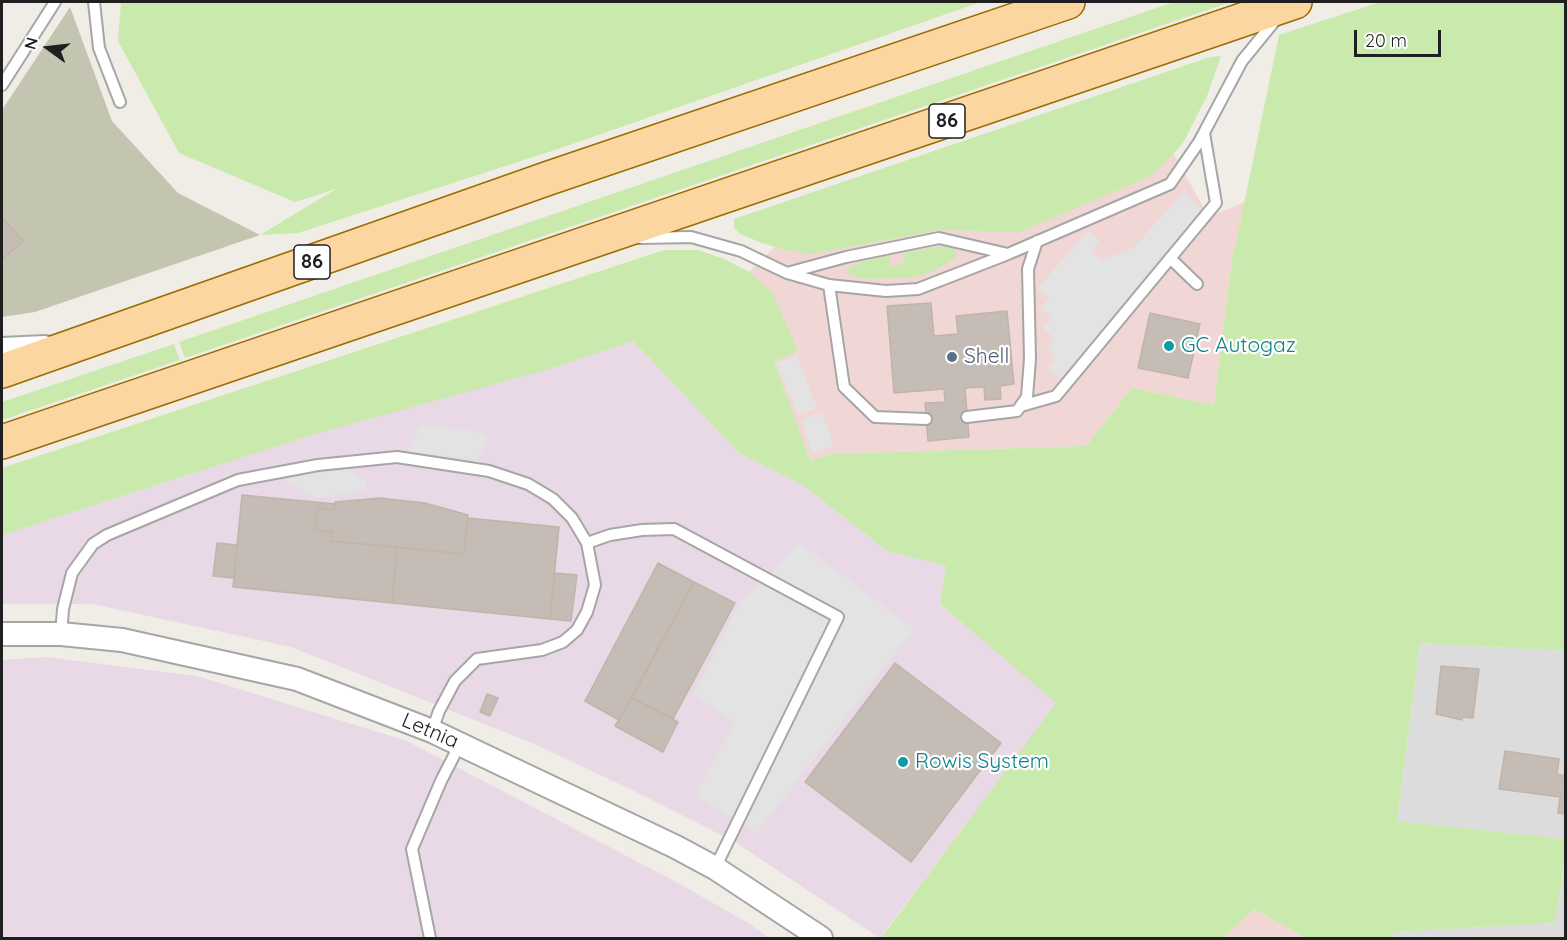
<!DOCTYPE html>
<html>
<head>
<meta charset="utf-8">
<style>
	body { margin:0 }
	#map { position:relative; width:1567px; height:940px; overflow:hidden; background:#f0ede6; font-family:Quicksand,sans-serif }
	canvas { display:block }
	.frame { position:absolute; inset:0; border:3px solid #1f1f1f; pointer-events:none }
	.north { position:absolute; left:18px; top:18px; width:60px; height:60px; -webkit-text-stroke:4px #fff; paint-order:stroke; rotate:285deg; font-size:16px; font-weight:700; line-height:24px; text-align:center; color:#1f1f1f }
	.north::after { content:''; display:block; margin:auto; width:21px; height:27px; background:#1f1f1f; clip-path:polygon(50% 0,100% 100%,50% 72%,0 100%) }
	.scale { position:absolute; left:1354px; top:30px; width:87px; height:27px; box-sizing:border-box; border:3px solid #1f1f1f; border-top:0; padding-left:8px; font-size:18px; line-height:21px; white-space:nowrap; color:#1f1f1f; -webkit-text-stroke:4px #fff; paint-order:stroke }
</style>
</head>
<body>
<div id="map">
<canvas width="1567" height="940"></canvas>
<div class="frame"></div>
<div class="north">N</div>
<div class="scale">20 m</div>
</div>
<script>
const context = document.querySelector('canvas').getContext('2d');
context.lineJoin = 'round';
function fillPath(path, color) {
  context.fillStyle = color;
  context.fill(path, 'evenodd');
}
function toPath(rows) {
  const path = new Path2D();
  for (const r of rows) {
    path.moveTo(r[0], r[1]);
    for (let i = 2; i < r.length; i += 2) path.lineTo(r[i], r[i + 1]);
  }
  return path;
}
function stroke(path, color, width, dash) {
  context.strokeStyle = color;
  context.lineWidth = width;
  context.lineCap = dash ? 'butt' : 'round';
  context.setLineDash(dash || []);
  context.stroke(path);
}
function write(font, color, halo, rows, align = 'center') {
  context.font = font + ' Quicksand,sans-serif';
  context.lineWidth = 4.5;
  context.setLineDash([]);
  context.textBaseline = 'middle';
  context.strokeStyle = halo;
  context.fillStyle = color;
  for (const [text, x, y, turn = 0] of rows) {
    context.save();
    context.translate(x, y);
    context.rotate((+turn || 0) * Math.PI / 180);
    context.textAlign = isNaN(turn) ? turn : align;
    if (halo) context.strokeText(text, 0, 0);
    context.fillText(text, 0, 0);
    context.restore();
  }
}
fillPath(toPath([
	[1420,643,1565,651,1565,839,1397,821],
	[1565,859,1565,938,1392,938,1394,932,1555,923]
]), '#dddcdc');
fillPath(toPath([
	[1149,110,1209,217,1245,202,1231,267,1214,405,1132,388,1086,446,830,454,811,461,774,362,798,350,749,272,777,245],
	[1254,909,1306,938,1223,938]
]), '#f0d7d5');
fillPath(toPath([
	[633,341,739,453,803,485,887,551,946,566,940,604,1057,703,880,938,735,842,630,789,532,743,291,647,93,604,2,604,2,535,312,435],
	[47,657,197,676,407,741,680,884,748,923,769,938,2,938,2,660]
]), '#e9d8e5');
fillPath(toPath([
	[70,7,112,121,178,193,260,235,35,312,2,317,2,110]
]), '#c4c5b1');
fillPath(toPath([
	[121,2,981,2,555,150,298,233,260,235,336,189,295,202,179,153,118,41],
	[1174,2,1231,2,185,358,179,342],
	[1380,2,1565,2,1565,651,1420,643,1397,821,1565,839,1565,859,1555,923,1394,932,1392,938,1306,938,1254,909,1223,938,881,938,1056,703,940,604,946,566,887,551,803,485,739,453,633,341,549,369,312,435,2,535,2,468,664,250,698,250,724,259,749,272,772,292,798,351,774,362,811,461,830,454,1086,446,1132,388,1214,405,1231,267,1279,35],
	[1221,56,1207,96,1183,143,1162,166,1149,177,1020,232,939,230,812,254,789,251,762,243,740,234,734,228,734,219,1210,57],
	[944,246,955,250,956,258,931,272,910,278,867,279,852,276,847,272,849,268,867,260,889,255,891,267,904,263,903,253],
	[174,344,180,360,2,420,2,402]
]), '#c9eaac');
fillPath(toPath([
	[1185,191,1204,216,1060,378,1048,368,1056,357,1047,348,1054,338,1043,328,1051,318,1041,307,1049,298,1038,288,1088,230,1099,241,1091,252,1102,260,1133,248],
	[797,355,817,408,798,415,776,363],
	[822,413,834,445,812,453,801,420],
	[421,425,472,430,488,437,478,460,408,451],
	[347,468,366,481,366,490,318,499,281,478],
	[798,542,914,629,757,833,695,796,734,722,693,695,740,602,777,567]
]), '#e3e3e3');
const building = toPath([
	[2,217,23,241,2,260,2,217],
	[931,303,934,336,958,334,956,316,1007,311,1014,384,1000,386,1001,399,985,400,984,387,965,388,969,437,928,441,925,403,945,402,944,389,894,393,887,306,931,303],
	[1150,313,1200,324,1188,378,1138,368,1150,313],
	[242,495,335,504,334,510,317,508,315,530,332,532,331,541,397,547,392,603,233,587,242,495],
	[380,498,425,503,468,515,464,554,331,541,332,532,315,530,317,508,334,510,335,502,380,498],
	[468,518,559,527,550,619,392,603,397,547,464,554,468,518],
	[217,543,237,545,234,578,213,576,217,543],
	[658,563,694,582,619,720,585,701,658,563],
	[555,573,577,575,571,621,550,619,555,573],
	[694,582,735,603,673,719,632,698,694,582],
	[895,663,1001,743,911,862,805,782,895,663],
	[1441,666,1479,669,1473,718,1462,717,1462,720,1436,714,1441,666],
	[487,694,498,698,490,716,480,712,487,694],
	[632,698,678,722,663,752,615,726,632,698],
	[1505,751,1559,759,1557,774,1564,776,1566,767,1566,814,1558,813,1560,797,1499,789,1505,751]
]);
fillPath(building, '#c5bcb5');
stroke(building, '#c2b4a8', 1.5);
const service = toPath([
	[94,2,99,48,120,102],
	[2,85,55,2],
	[640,238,691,237,741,251,787,273,829,285,886,291,918,289,1008,254,1170,184,1199,142,1242,61,1277,18],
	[1170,258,1197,284],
	[787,273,846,257,939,238,1008,254],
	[829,285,844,387,875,417,926,419],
	[1021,406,1056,396,1216,203,1204,133],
	[967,417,1017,411,1027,397,1030,359,1028,269,1037,241],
	[587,543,610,535,642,530,674,529,838,617,715,868],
	[61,634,63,609,72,573,93,544,107,535,238,480,318,465,397,457,489,471,528,484,553,499,572,518,587,543,595,585,587,612,577,630,563,642,542,650,477,659,455,681,439,711,432,731],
	[430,938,412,849,441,781,460,744]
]);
const minor = toPath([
	[2,349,45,347],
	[2,634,61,634,122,640,297,679,432,731,676,847,715,868,821,938]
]);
const primary = toPath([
	[2,371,549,178,1068,2],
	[2,442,1295,2]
]);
stroke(service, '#a6a6a6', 14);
stroke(minor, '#a6a6a6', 26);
stroke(primary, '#9a6c01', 36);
stroke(service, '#fff', 10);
stroke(minor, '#fff', 22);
stroke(primary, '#fbd6a0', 33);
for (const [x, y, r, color] of [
	[1169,346,6,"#0f9aa8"],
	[952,357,6,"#5c6f8a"],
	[903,762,6,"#0f9aa8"]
]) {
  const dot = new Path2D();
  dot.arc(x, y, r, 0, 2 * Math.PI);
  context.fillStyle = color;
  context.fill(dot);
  stroke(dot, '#fff', 2);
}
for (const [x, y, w] of [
	[947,121,36],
	[312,262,36]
]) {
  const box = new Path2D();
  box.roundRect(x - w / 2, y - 17, w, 34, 4.5);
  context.fillStyle = '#fff';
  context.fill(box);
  stroke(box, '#1f1f1f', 1.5);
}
write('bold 20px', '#1f1f1f', null, [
	["86",947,121],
	["86",312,262]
]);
write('21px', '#0d838f', '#fff', [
	["GC Autogaz",1181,346],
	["Rowis System",915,762]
], 'left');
write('21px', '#4e5e75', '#fff', [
	["Shell",964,357]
], 'left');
write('21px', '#1f1f1f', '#fff', [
	["Letnia",430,731,23]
]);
</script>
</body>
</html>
